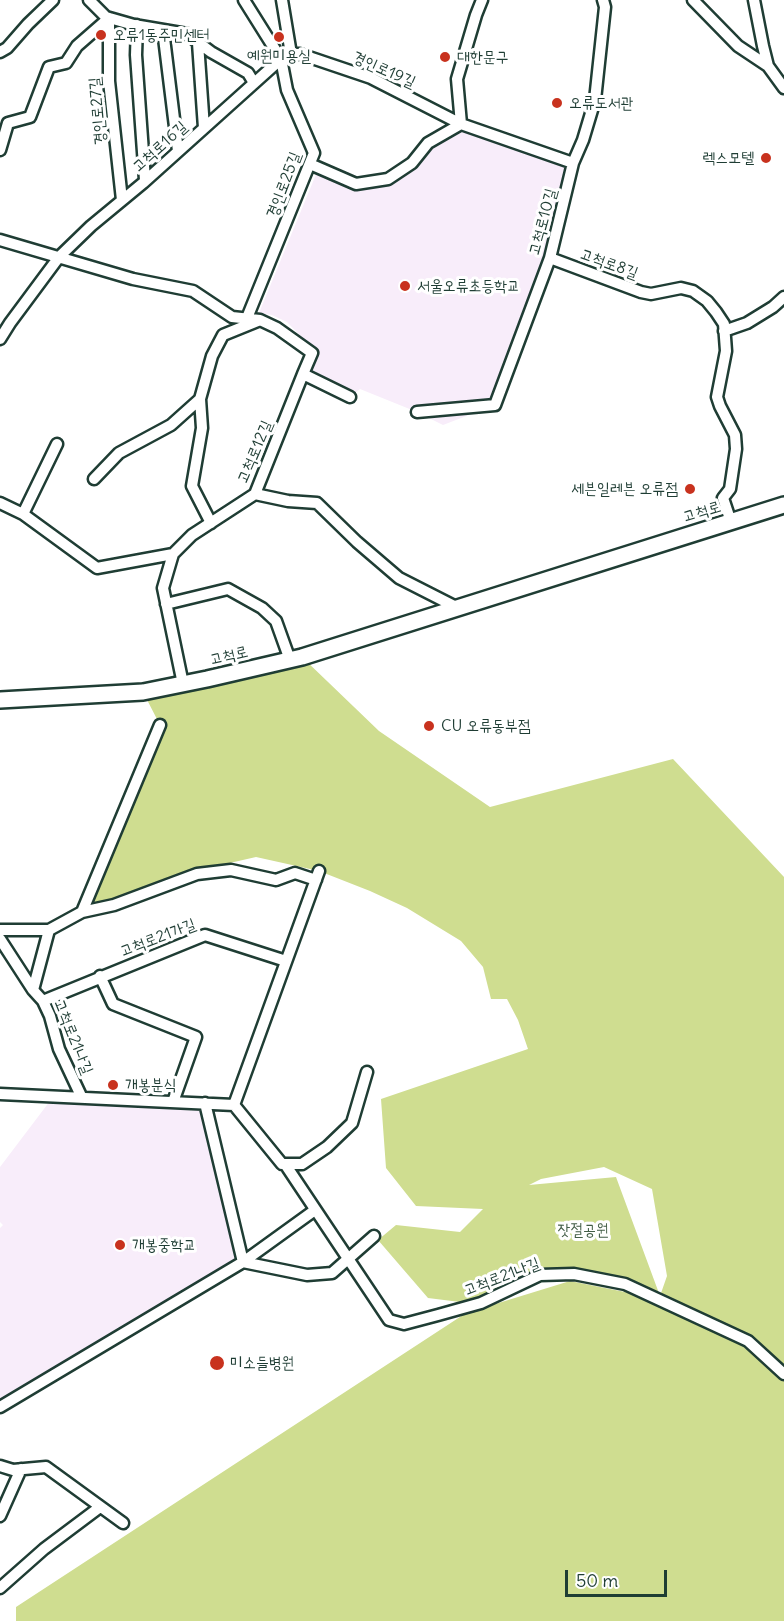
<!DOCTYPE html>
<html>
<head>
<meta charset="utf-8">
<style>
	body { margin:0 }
	#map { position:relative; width:784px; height:1621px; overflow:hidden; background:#fff; font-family:Delius,sans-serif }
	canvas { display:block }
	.scale { position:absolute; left:565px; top:1570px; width:102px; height:27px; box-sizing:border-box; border:3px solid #1f3d34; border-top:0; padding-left:8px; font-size:18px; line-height:21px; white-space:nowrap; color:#1f3d34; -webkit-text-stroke:4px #fff; paint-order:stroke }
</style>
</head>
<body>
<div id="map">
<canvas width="784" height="1621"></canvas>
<div class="scale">50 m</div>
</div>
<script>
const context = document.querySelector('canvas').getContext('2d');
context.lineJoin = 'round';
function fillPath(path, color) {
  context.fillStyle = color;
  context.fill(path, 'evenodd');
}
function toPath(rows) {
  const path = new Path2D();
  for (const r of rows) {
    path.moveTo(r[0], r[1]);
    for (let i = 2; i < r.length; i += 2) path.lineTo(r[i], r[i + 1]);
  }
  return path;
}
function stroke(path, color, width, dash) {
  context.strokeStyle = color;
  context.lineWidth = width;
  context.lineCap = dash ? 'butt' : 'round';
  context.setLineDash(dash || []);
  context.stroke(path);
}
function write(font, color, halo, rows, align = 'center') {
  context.font = font + ' Delius,"Poor Story",sans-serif';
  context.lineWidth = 6;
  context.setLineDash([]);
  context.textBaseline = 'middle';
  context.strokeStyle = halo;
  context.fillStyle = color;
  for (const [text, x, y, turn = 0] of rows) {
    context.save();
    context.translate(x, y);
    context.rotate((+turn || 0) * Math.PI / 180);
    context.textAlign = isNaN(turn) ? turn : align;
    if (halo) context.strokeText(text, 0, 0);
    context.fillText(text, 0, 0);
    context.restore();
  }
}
fillPath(toPath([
	[461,124,577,167,495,405,443,425,417,412,360,389,353,395,309,375,316,352,287,322,272,315,259,313,317,172,356,184,388,179,428,143,436,129],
	[53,1097,205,1103,243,1262,0,1407,0,1228,3,1225,0,1222,0,1167]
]), '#f8edfa');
fillPath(toPath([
	[302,657,379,731,490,807,673,759,784,877,784,1621,16,1621,16,1607,466,1313,570,1281,645,1296,590,1278,521,1275,476,1304,428,1298,378,1240,396,1225,460,1232,483,1209,416,1206,386,1168,381,1099,528,1049,518,1020,507,999,491,999,483,967,461,941,407,908,370,891,319,871,256,857,177,875,82,912,160,725,143,692],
	[604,1167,652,1189,667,1276,660,1296,616,1177,529,1185,541,1179]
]), '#cfdd90');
const minor = toPath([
	[89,0,106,17,134,25,187,34,211,52,248,73,254,83],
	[244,0,281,59,287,90,314,153,247,318],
	[282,0,291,54],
	[693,0,738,46,768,66,784,88],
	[754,0,763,46,768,66],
	[109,18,109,81,122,200],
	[137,25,136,55,145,180],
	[163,30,178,151],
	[198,43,204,128],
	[0,52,7,48,28,24,53,0],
	[0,150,8,123,30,117,49,67,66,63,77,46,109,18],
	[310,164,356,184,388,179,412,163,428,143,461,124,457,79,476,15,482,0],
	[0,240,133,279,193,291,232,317,260,320,277,328,312,353,303,374,350,397],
	[550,258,641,292,651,294,681,288,693,291,707,301,716,312,724,324,726,351,717,397,720,406,735,435,736,449,730,489,723,498,731,522],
	[724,331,747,323,773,307,784,297],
	[0,339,10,323,59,257,91,226,143,183,281,59,291,54,300,54,371,78,461,124,573,163],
	[417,412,495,405,550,258,573,163,583,140,595,100,605,7,603,0],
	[94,479,119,453,171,425,200,399],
	[255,494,288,501,317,503,357,542,399,578,458,608],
	[0,503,23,514,97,568,173,554],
	[23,514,57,444],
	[211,523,192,486,202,428,200,399,212,356,223,335,260,320],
	[166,604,228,589,262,608,276,621,290,660],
	[183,684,163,588,173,554,192,535,255,494,303,374],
	[82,912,160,725],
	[0,930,49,930,82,912,114,905,197,874,231,870,276,880,295,873,316,880],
	[0,939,33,990,43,1001,50,1016,59,1049,82,1098],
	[100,976,113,1004,196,1037,173,1102],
	[33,990,49,930],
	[43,1001,205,935,286,961],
	[0,1094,234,1105,282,1164,302,1164,327,1147,352,1123,367,1072],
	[234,1105,319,871],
	[285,1164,389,1320,404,1324,438,1315,481,1303,540,1275,574,1274,625,1284,748,1341,784,1374],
	[243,1262,307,1275,332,1273,374,1236],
	[243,1262,315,1210],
	[0,1407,243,1262,205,1103],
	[0,1466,13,1470,46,1467,123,1523],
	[0,1516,21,1469],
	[0,1588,44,1549,100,1507]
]);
const secondary = toPath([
	[0,700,143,692,207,679,302,657,784,505]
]);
stroke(minor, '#1f3d34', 15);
stroke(secondary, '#1f3d34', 20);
stroke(minor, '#fff', 10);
stroke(secondary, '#fff', 15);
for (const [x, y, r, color] of [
	[101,35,6,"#c8321e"],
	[279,37,6,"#c8321e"],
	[445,57,6,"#c8321e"],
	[557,103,6,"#c8321e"],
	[766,158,6,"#c8321e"],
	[405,286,6,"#c8321e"],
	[690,489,6,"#c8321e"],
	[429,726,6,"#c8321e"],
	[113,1085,6,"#c8321e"],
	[120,1245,6,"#c8321e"],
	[217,1363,8,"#c8321e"]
]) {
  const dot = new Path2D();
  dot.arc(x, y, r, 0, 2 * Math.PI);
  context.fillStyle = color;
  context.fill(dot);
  stroke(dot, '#fff', 2);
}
write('16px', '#1f3d34', '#fff', [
	["오류1동주민센터",113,35],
	["예원미용실",279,56,"center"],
	["대한문구",457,57],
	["오류도서관",569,103],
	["렉스모텔",754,158,"right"],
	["서울오류초등학교",417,286],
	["세븐일레븐 오류점",678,489,"right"],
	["CU 오류동부점",441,726],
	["개봉분식",125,1085],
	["개봉중학교",132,1245],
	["미소들병원",230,1363]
], 'left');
write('16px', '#1f3d34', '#fff', [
	["경인로19길",384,70,24],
	["경인로27길",98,111,-95],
	["고척로16길",160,147,-42],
	["경인로25길",284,185,-69],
	["고척로10길",543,222,-75],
	["고척로8길",609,264,20],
	["고척로12길",255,452,-67],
	["고척로",702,512,-17],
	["고척로",229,656,-13],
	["고척로21가길",158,938,-21],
	["고척로21나길",73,1037,68],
	["고척로21나길",502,1277,-21]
]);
write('16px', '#425d46', '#fff', [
	["잣절공원",583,1230]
]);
</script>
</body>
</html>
